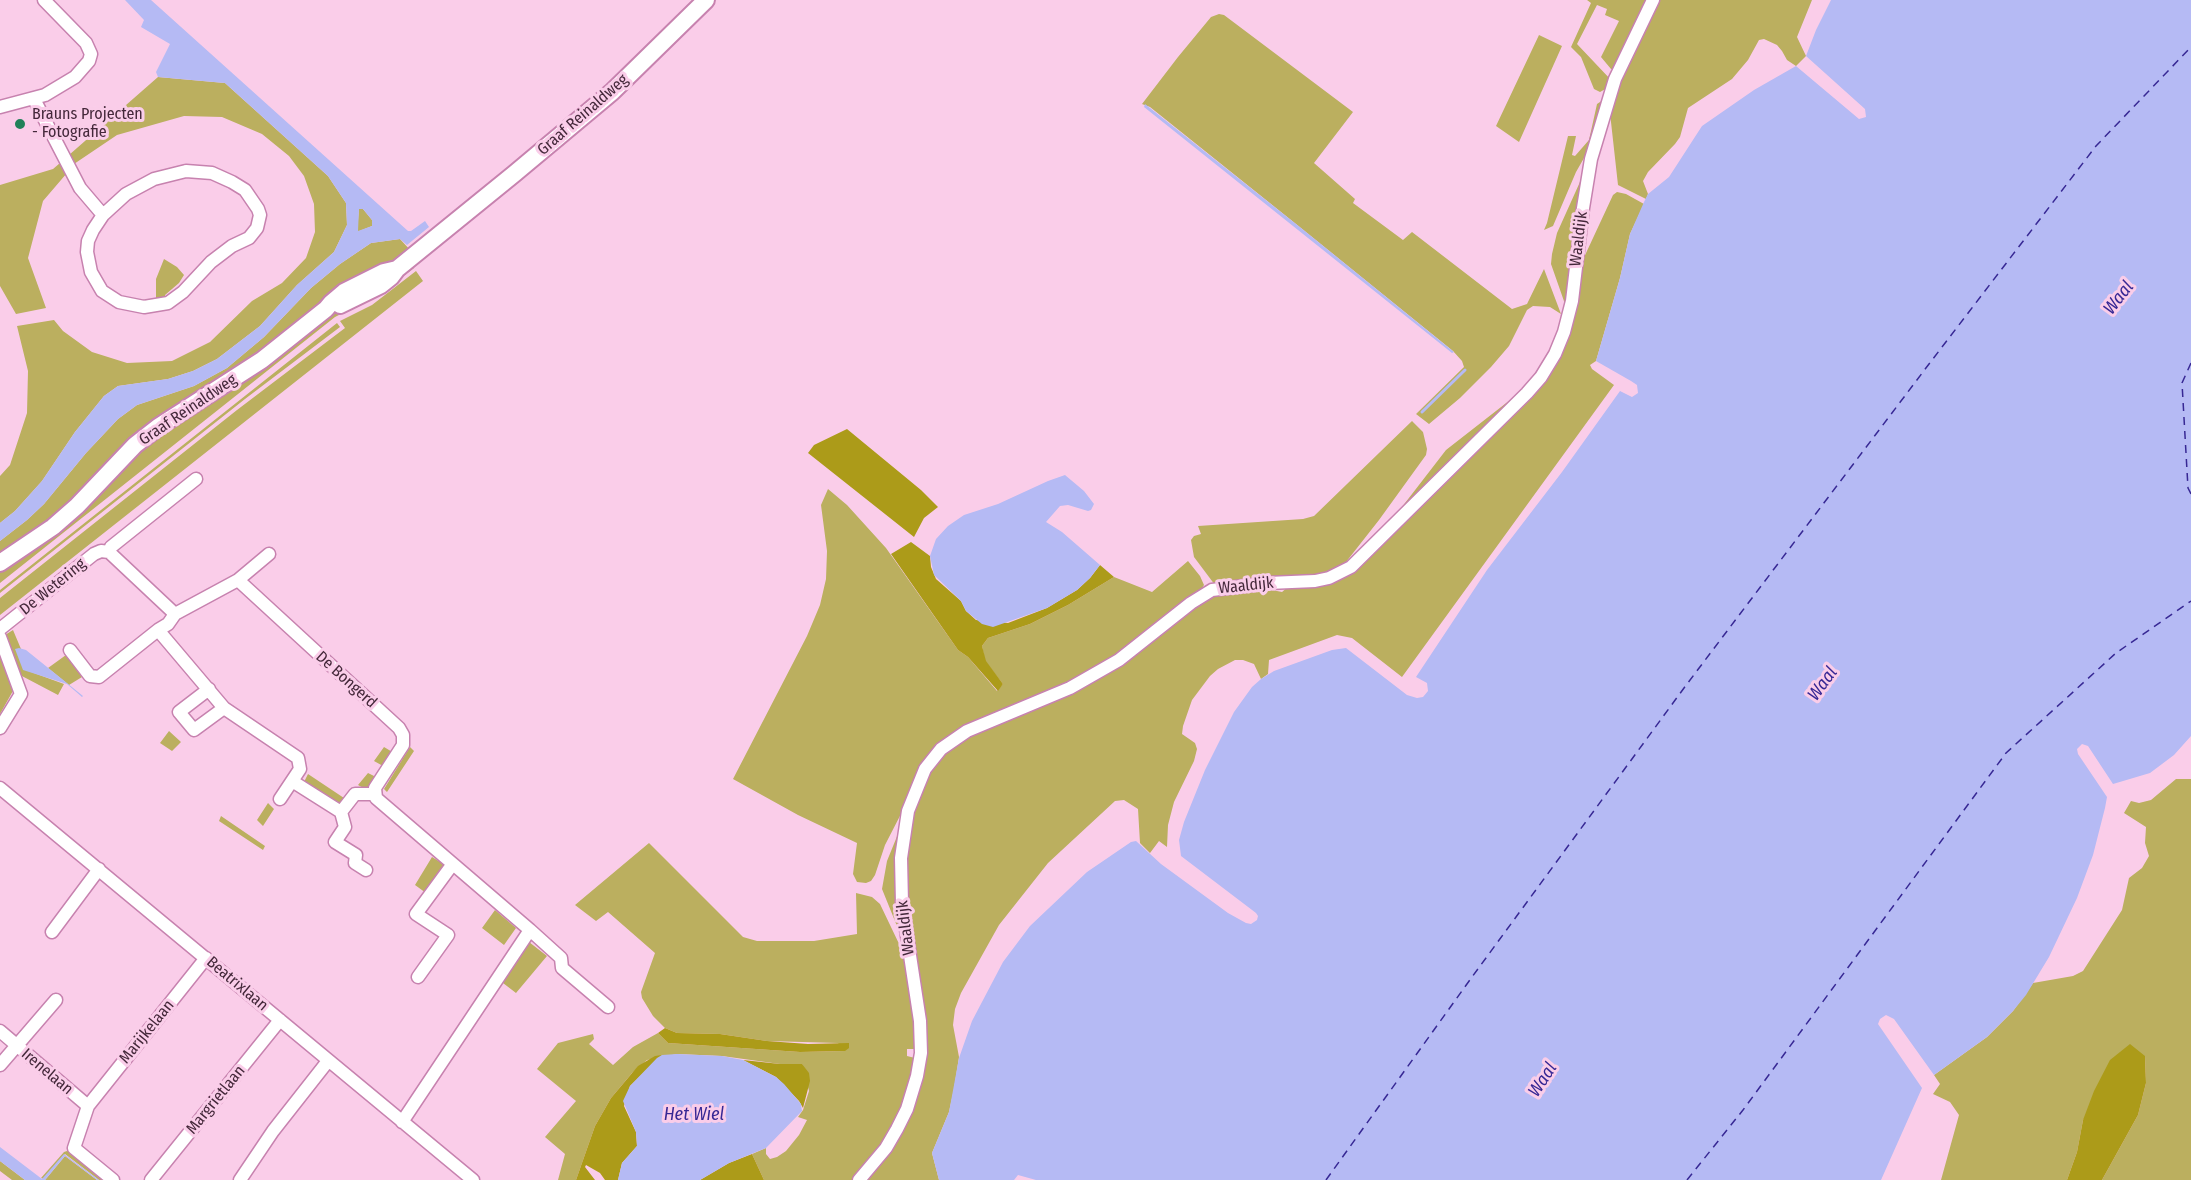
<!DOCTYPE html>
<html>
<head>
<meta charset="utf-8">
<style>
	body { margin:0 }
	canvas { display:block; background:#facde9 }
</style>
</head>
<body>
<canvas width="2191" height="1180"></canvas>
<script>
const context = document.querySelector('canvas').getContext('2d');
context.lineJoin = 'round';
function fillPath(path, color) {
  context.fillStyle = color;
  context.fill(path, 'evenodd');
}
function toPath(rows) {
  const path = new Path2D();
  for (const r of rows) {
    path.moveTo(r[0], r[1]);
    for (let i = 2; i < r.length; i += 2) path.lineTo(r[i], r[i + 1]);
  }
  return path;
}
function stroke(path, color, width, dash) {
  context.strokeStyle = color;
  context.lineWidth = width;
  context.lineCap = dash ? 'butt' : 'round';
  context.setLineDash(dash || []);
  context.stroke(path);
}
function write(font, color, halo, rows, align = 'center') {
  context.font = font + ' "Fira Sans Condensed",sans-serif';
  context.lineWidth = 6;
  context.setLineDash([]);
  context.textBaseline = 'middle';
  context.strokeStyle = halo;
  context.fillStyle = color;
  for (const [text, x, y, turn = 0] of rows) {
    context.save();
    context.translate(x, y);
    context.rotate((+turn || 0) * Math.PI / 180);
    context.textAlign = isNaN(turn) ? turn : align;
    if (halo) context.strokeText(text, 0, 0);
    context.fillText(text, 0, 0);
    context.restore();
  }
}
fillPath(toPath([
	[1587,0,1648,0,1614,69,1611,69,1601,57,1619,21,1605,15,1607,9,1597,5,1577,44,1612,81,1609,87,1600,92,1594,89,1581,57,1571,47,1591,3],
	[1658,0,1812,0,1797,37,1806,56,1796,66,1787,60,1782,51,1777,45,1764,39,1759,40,1748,60,1732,79,1688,108,1680,137,1675,144,1648,172,1643,181,1648,194,1646,199,1618,185,1610,113,1621,76],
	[1219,14,1224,15,1353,112,1314,163,1355,199,1353,203,1403,240,1412,232,1512,309,1527,304,1544,269,1561,314,1550,307,1533,306,1527,310,1509,346,1491,367,1460,398,1429,424,1416,414,1464,367,1462,361,1453,351,1301,228,1150,107,1142,104,1178,57,1211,17],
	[1539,35,1562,46,1519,142,1496,126],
	[158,77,225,83,328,176,346,203,347,225,334,252,297,285,260,326,217,359,193,371,168,379,118,386,104,396,75,432,42,481,15,511,0,523,0,476,10,465,27,413,28,371,17,326,54,320,63,331,92,352,127,363,172,361,210,342,252,301,282,283,306,258,315,232,314,204,304,176,289,156,262,134,222,117,184,116,117,135,74,164,69,155],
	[1603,100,1592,144,1576,172,1553,226,1544,230,1547,223,1568,136,1576,136,1572,155,1575,156,1589,140,1597,104],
	[60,163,67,173,43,201,28,258,46,308,16,314,0,286,0,185,53,169],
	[1584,173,1568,301,1565,304,1551,264,1552,254,1557,233],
	[1617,192,1626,194,1644,204,1630,234,1620,278,1596,361,1590,365,1592,369,1614,385,1402,677,1352,638,1337,635,1269,660,1268,674,1261,679,1254,664,1243,660,1235,660,1218,669,1210,676,1192,700,1183,726,1182,734,1195,743,1197,749,1194,761,1174,802,1168,825,1167,847,1159,841,1150,853,1140,843,1138,809,1124,800,1115,801,1048,863,999,925,961,993,955,1009,953,1025,959,1057,954,1089,949,1112,932,1153,939,1180,864,1180,922,1070,905,888,907,830,926,774,954,743,1072,691,1195,604,1212,595,1267,589,1282,592,1289,586,1331,581,1548,372,1580,266,1613,195],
	[359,209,363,209,372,220,372,226,357,232],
	[400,239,411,251,395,263,357,280,68,507,0,557,0,541,27,520,44,504,86,453,118,419,137,405,194,386,227,368,264,337,311,288,340,264,371,243],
	[164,259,177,267,184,275,179,283,165,295,165,299,156,301,156,279],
	[411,264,414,268,380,294,335,317,0,583,0,569,143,445,327,316],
	[416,271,423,281,0,615,0,598,237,410,345,328,340,321,372,305],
	[337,323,340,327,245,399,0,593,0,590],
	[1519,393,1395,516,1446,450],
	[1412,421,1423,432,1427,449,1426,455,1379,520,1346,562,1346,565,1328,574,1215,585,1194,557,1191,540,1194,536,1201,534,1198,526,1303,519,1314,516],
	[828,489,847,505,886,548,958,650,968,657,997,691,1003,684,985,661,982,646,988,638,1030,624,1068,605,1114,577,1152,592,1188,561,1200,576,1204,585,1200,591,1151,631,1089,674,959,731,903,810,885,845,875,875,871,881,866,883,857,882,853,874,857,843,798,815,733,779,807,636,820,605,826,579,827,551,821,505],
	[13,630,21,649,23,669,64,684,58,695,20,675,5,635],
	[0,655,14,689,0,714],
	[66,655,82,677,69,685,48,668],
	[169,731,181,742,172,751,160,743],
	[384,747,394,753,383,766,374,761],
	[410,747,414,751,387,792,384,789],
	[368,773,378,778,369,791,358,785],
	[308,774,344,798,341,804,304,782],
	[2176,779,2191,779,2191,1180,2102,1180,2138,1115,2146,1083,2145,1056,2083,1120,2077,1152,2067,1180,1941,1180,1959,1115,1950,1102,1933,1094,1940,1084,1934,1075,1987,1037,2013,1011,2033,983,2073,976,2083,971,2122,910,2129,878,2142,868,2149,856,2145,843,2146,827,2124,813,2131,801,2139,803,2151,800],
	[268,803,274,809,263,826,257,820],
	[221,816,265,846,263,850,219,821],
	[900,829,901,936,882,889,887,861],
	[649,843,743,937,757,941,814,941,857,934,856,893,872,897,880,904,901,948,909,972,917,1049,907,1049,907,1056,915,1058,916,1060,905,1100,881,1147,854,1180,764,1180,752,1154,766,1148,766,1154,770,1159,777,1157,786,1151,799,1135,807,1120,798,1117,803,1110,809,1091,802,1064,780,1064,722,1056,677,1054,647,1060,632,1073,611,1098,595,1126,576,1180,558,1180,565,1154,545,1137,576,1101,537,1069,558,1043,593,1034,594,1039,589,1044,613,1065,633,1047,658,1033,668,1043,800,1052,845,1051,838,1043,767,1041,720,1034,677,1033,665,1028,653,1016,642,998,641,992,655,953,608,912,596,921,575,905],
	[432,857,445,865,426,893,415,885],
	[495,910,516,928,504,945,482,928],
	[529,942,547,956,516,993,503,983],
	[67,1151,71,1152,107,1180,99,1180,65,1154,44,1179,41,1178,64,1152],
	[65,1156,97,1180,45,1180],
	[0,1161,25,1180,12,1180,0,1171]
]), '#bbaf5f');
fillPath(toPath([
	[847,429,921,490,938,507,924,518,914,537,808,453,814,445],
	[911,542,930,556,931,567,936,579,961,601,966,611,976,620,1008,623,1047,608,1077,590,1090,578,1100,565,1114,577,1068,605,1030,624,988,638,982,646,986,661,1003,684,998,691,968,657,958,650,891,554],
	[665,1028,677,1033,720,1034,767,1041,808,1044,849,1043,849,1048,845,1051,800,1052,668,1043,658,1033],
	[2130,1044,2145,1056,2146,1083,2138,1115,2102,1180,2067,1180,2077,1152,2083,1120,2094,1091,2110,1060],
	[662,1055,630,1086,624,1106,636,1132,637,1146,622,1163,618,1180,605,1180,600,1173,586,1165,585,1167,595,1180,576,1180,595,1126,611,1098,638,1066,655,1056],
	[743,1060,780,1064,802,1064,809,1073,810,1081,803,1108,799,1101,776,1077],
	[752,1154,764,1180,700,1180,729,1163]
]), '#ac9b19');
fillPath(toPath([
	[125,0,151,0,408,231,411,231,425,221,429,227,407,245,400,239,371,243,340,264,311,288,264,337,227,368,194,386,137,405,118,419,86,453,44,504,27,520,0,541,0,523,15,511,42,481,75,432,104,396,118,386,168,379,193,371,217,359,260,326,297,285,334,252,347,225,346,203,328,176,225,83,158,77,156,72,170,44,141,27,144,20],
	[359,209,363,209,372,220,372,226,358,231],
	[1831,0,2191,0,2191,736,2174,755,2150,773,2113,784,2088,746,2082,744,2077,749,2078,754,2107,797,2105,808,2093,855,2077,898,2049,957,2026,995,2013,1011,1987,1037,1934,1075,1894,1019,1886,1015,1880,1019,1878,1024,1922,1088,1881,1180,1036,1180,1018,1175,1014,1180,939,1180,932,1153,949,1112,959,1058,972,1021,1003,962,1030,926,1087,872,1131,842,1136,841,1161,864,1228,913,1246,923,1251,924,1257,920,1258,916,1256,913,1181,856,1179,840,1184,822,1205,770,1234,712,1252,687,1261,679,1274,671,1332,650,1346,648,1407,695,1417,698,1423,697,1428,691,1427,683,1416,677,1487,570,1562,472,1620,391,1632,397,1638,393,1637,385,1631,381,1596,361,1620,278,1630,234,1644,202,1648,194,1669,177,1702,126,1754,90,1796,66,1859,119,1866,117,1865,109,1806,56,1816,30],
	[1145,104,1301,228,1454,352,1452,353,1144,107],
	[1065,475,1084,491,1094,504,1091,510,1088,511,1068,505,1060,506,1046,522,1062,532,1100,565,1090,578,1077,590,1047,608,993,627,982,624,966,611,961,601,934,575,930,556,936,539,948,526,964,515,998,504,1048,481],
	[19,648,26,650,83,696,82,697,67,684,23,670,15,649],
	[677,1054,722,1056,743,1060,776,1077,784,1084,801,1104,802,1111,766,1148,729,1163,700,1180,618,1180,622,1163,637,1146,636,1132,623,1101,630,1086,657,1058,662,1055],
	[0,1147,42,1179,64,1154,99,1180,97,1180,65,1156,45,1180,25,1180,0,1161]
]), '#b5baf4');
stroke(toPath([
	[1422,412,1465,370]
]), '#b5baf4', 3);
stroke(toPath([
	[2191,363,2182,383,2188,488,2191,494],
	[1326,1180,1472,977,1684,688,1929,364,2096,146,2191,47],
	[1687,1180,1743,1110,2006,753,2116,653,2191,601]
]), '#372894', 1.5, [8, 6]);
const minor = toPath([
	[34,99,80,188,103,215],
	[0,107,45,95,75,77,89,61,91,54,86,43,44,0],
	[186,171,212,173,232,182,245,190,258,209,260,215,257,228,249,238,232,246,211,262,183,292,168,303,144,307,119,302,102,291,91,272,87,252,88,241,93,230,103,215,126,194,154,179,186,171],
	[109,552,111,547,196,479],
	[238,580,399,728,403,735,403,745,375,788,376,798,530,930],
	[0,629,94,554,101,551,109,552,175,614,238,580,269,554],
	[158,630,168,624,175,614],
	[0,637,21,694,0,728],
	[70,650,90,676,99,677,158,630,224,708,298,758,300,769,280,799],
	[209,689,179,712,194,730,224,708],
	[292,781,341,812],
	[0,788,473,1180],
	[341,812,345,827,335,842,356,855,355,863,366,870],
	[341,812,355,794,374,794],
	[52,932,99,869],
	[418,977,448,935,416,914,452,865],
	[0,1031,88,1106,74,1148,113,1180],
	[0,1065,56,1000],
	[88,1106,206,958],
	[402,1122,530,930,561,958,562,968,608,1007],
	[151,1180,280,1020],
	[240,1180,273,1131,328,1061],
	[859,1180,886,1148,897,1129,907,1109,917,1076,921,1053,920,1021,902,903,901,858,908,811,925,769,941,749,967,731,1070,688,1119,660,1191,603,1212,590,1268,583,1315,581,1329,578,1351,567,1527,393,1541,377,1555,354,1564,332,1572,301,1583,208,1591,159,1615,79,1653,0]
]);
const major = toPath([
	[340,305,381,285,391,277,397,269,514,174,612,92,706,0],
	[0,563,53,527,77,506,135,445,158,427,262,360,326,309,331,303,344,292,384,272,397,269]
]);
stroke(minor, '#c782af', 15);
stroke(major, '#c782af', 20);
stroke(minor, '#fff', 12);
stroke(major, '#fff', 16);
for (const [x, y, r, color] of [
	[20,124,6,"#208159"]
]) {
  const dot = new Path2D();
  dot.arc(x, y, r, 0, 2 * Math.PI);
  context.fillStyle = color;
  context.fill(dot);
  stroke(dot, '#facde9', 2);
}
write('16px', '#44283a', '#facde9', [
	["Brauns Projecten",32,115],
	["- Fotografie",32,133]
], 'left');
write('16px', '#44283a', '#facde9', [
	["Graaf Reinaldweg",583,115,-41],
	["Waaldijk",1579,239,-83],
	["Graaf Reinaldweg",188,410,-34],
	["Waaldijk",1246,586,-6],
	["De Wetering",53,587,-39],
	["De Bongerd",346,680,42],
	["Waaldijk",906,928,-97],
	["Beatrixlaan",237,984,40],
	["Marijkelaan",147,1032,-51],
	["Irenelaan",47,1072,40],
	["Margrietlaan",216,1100,-51]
]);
write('italic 18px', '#372894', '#facde9', [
	["Waal",2119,298,-52],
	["Waal",1823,684,-54],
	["Waal",1543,1080,-57],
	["Het Wiel",694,1115]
]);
</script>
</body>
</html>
